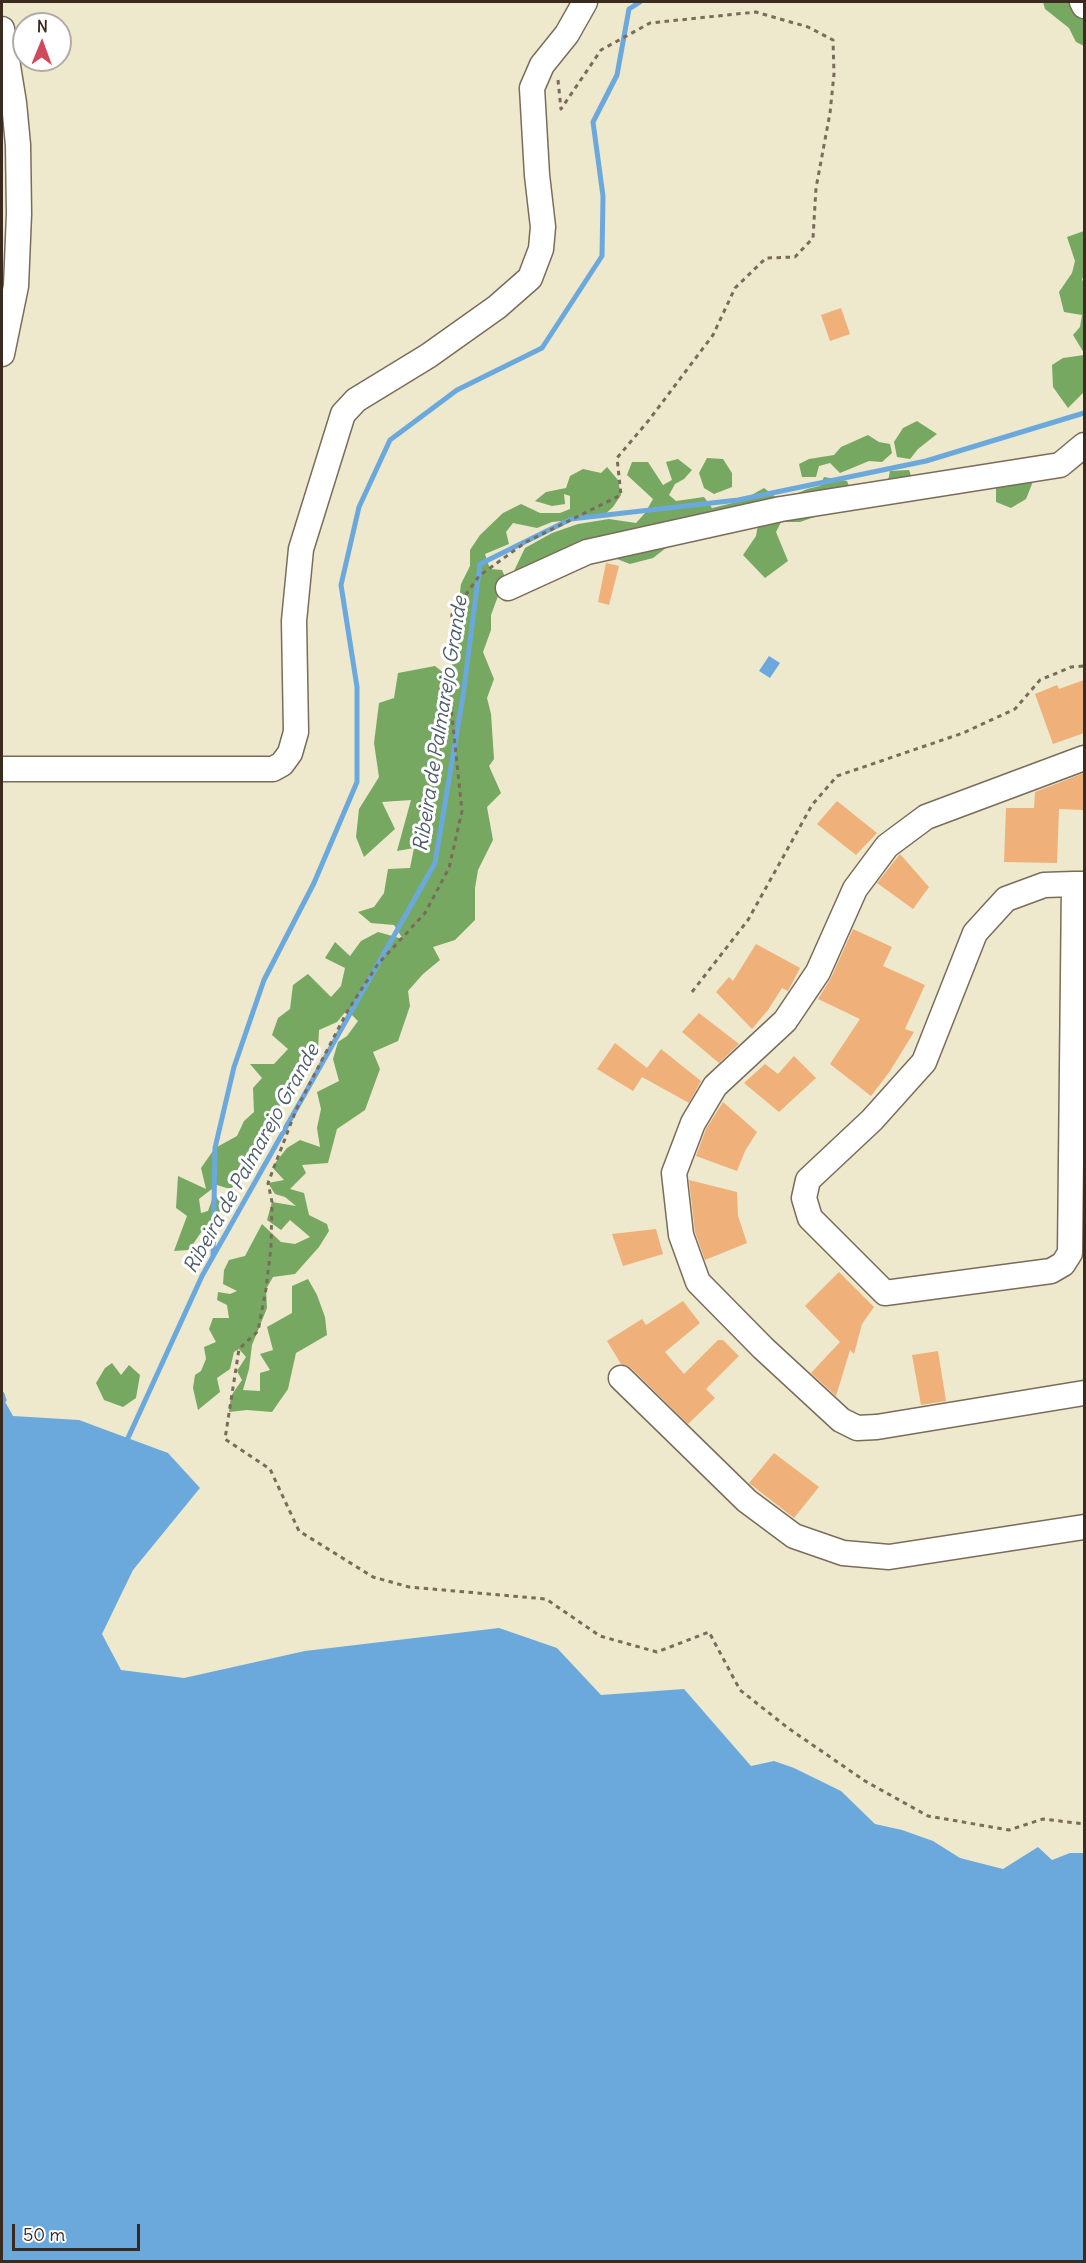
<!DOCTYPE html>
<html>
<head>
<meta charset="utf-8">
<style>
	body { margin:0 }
	#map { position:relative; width:1086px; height:2263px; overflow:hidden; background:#eee8cd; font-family:Delius,sans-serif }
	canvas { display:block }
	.frame { position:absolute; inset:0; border:3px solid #3b2a1e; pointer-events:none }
	.north { position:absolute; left:12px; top:12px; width:60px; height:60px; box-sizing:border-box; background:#fff; border:2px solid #b1aaa5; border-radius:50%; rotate:1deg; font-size:16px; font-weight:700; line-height:24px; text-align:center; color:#3b2a1e }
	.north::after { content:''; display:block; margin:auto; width:21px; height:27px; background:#d1495b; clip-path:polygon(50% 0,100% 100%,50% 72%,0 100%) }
	.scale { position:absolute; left:12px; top:2224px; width:128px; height:27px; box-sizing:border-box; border:3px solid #3b2a1e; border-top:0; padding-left:8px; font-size:18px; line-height:21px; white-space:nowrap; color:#3b2a1e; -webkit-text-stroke:4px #fff; paint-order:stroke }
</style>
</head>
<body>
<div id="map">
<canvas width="1086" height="2263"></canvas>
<div class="frame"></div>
<div class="north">N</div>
<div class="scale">50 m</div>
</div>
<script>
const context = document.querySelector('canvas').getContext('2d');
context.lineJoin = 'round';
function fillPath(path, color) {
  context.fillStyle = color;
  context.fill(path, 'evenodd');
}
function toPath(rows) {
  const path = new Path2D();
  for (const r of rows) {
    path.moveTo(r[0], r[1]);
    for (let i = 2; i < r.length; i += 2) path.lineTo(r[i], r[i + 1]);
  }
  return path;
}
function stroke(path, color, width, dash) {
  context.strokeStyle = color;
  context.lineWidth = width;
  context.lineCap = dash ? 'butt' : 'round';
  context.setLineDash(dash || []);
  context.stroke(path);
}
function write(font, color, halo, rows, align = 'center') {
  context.font = font + ' Delius,sans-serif';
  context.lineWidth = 6;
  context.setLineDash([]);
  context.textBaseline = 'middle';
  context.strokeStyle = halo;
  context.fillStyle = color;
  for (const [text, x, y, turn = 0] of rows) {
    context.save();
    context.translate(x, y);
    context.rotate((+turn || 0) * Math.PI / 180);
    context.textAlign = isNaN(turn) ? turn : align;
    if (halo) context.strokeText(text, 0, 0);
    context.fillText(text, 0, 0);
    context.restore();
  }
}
fillPath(toPath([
	[1043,2,1075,2,1084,21,1084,46,1076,42,1069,28,1045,9],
	[1084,231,1084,277,1082,279,1084,284,1084,353,1073,335,1080,327,1082,315,1064,312,1059,292,1072,273,1075,261,1067,237],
	[1084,355,1084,392,1068,408,1053,387,1052,365,1063,358],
	[917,421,937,434,918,449,910,459,897,457,894,442,903,428],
	[868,435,879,442,890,444,892,453,882,462,869,461,840,473,830,463,819,466,816,477,802,477,799,464,809,459,834,455,841,447],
	[707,458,723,459,732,473,732,487,714,494,704,488,699,473],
	[678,459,692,470,684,479,675,484,669,495,676,501,704,497,712,508,741,501,764,488,781,501,807,489,820,486,824,477,847,481,855,501,836,513,820,515,800,522,781,522,776,532,788,561,765,578,743,555,756,536,759,519,671,544,653,558,630,564,609,556,513,573,525,548,552,533,578,524,609,519,636,523,645,513,653,499,627,475,632,462,648,462,663,485,672,480,666,462],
	[607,467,618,480,621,495,613,507,602,517,552,522,537,528,513,523,506,532,509,544,485,554,490,569,502,570,505,577,491,615,491,630,483,652,494,679,487,698,491,714,494,759,489,766,501,793,487,807,493,840,478,870,475,888,475,920,455,940,433,947,440,960,423,974,408,991,410,1006,398,1041,373,1052,380,1069,365,1110,337,1129,328,1163,302,1165,306,1173,290,1189,304,1193,309,1215,327,1224,329,1231,319,1247,295,1274,273,1277,266,1289,267,1308,252,1345,249,1369,243,1390,260,1391,260,1373,270,1370,260,1354,273,1350,267,1327,292,1313,292,1286,308,1279,317,1295,325,1317,327,1335,296,1353,288,1389,272,1412,247,1410,229,1412,231,1396,242,1380,237,1371,246,1357,239,1349,234,1352,230,1369,217,1378,220,1392,198,1410,193,1388,195,1375,201,1371,206,1359,204,1347,216,1342,209,1329,213,1318,229,1318,227,1305,217,1300,218,1292,230,1294,237,1291,223,1284,224,1270,229,1260,245,1256,262,1224,281,1242,295,1244,310,1237,290,1220,281,1230,267,1220,272,1202,296,1206,285,1197,275,1194,268,1183,284,1180,272,1167,287,1148,300,1140,320,1147,317,1128,321,1109,317,1092,339,1081,333,1059,338,1042,347,1036,358,1021,347,1010,337,1022,319,1030,318,1051,299,1057,299,1077,291,1092,278,1108,270,1136,258,1141,254,1150,241,1160,246,1176,230,1189,217,1185,199,1199,201,1213,208,1211,213,1197,225,1198,218,1215,202,1231,189,1250,174,1251,187,1216,176,1208,178,1176,206,1189,201,1168,215,1148,237,1136,244,1121,254,1112,253,1088,262,1078,250,1064,274,1064,288,1049,272,1035,278,1018,290,1009,293,985,308,974,331,997,341,986,345,968,325,958,335,942,350,956,361,941,378,932,403,939,394,925,371,923,358,912,374,907,384,893,388,869,410,868,414,848,397,851,411,800,382,802,395,829,364,857,356,837,359,809,379,777,374,743,379,703,394,698,398,673,435,666,449,677,453,668,446,644,456,634,452,614,459,600,461,584,470,566,470,550,480,535,503,513,521,504,540,513,560,513,570,509,570,496,564,494,565,504,552,506,535,501,546,492,566,488,570,476,583,469,601,473],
	[909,470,913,481,888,481,890,471],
	[1034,479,1026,499,1011,508,996,502,996,480],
	[112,1363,121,1375,129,1365,140,1375,136,1398,123,1407,104,1400,96,1383,105,1368]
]), '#76a862');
fillPath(toPath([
	[769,656,780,663,770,678,759,671],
	[4,1400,13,1416,79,1420,168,1453,200,1488,133,1570,102,1634,121,1670,184,1678,305,1651,499,1628,557,1648,601,1695,684,1689,751,1766,774,1761,794,1768,841,1791,875,1824,902,1830,933,1841,960,1858,1003,1869,1038,1847,1052,1860,1070,1853,1084,1853,1084,2261,2,2261,2,1402]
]), '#6ba9dd');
stroke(toPath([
	[213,1257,215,1148,234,1067,264,980,314,883,357,782,357,687,341,585,359,507,390,440,457,390,542,348,602,256,603,196,593,122,617,75,629,9,640,2],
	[2,1394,4,1400],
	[128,1438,202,1276,435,863,463,696,480,564,571,519,738,500,926,461,1084,413]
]), '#6ba9dd', 5);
fillPath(toPath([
	[841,308,850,334,830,341,821,315],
	[606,563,619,566,609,605,598,602],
	[1084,680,1084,733,1053,744,1035,694,1057,685,1059,689],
	[1084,773,1084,810,1059,809,1057,863,1004,862,1006,808,1034,808,1035,792],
	[837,801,877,833,856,855,817,824],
	[900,854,929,887,913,909,877,883],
	[853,929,892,947,883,966,925,985,905,1029,914,1032,890,1071,871,1096,830,1064,860,1019,818,999,831,978],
	[756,944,800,968,788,991,782,988,768,1010,752,1029,716,992,729,977,733,981],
	[699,1013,739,1044,719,1063,682,1032],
	[615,1043,647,1068,661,1049,701,1081,689,1103,642,1077,633,1091,597,1069],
	[794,1056,816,1078,779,1112,744,1083,765,1064,778,1074],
	[723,1102,757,1132,745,1151,737,1171,696,1156,706,1129],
	[689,1180,737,1192,738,1216,747,1243,705,1260,695,1232],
	[656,1229,663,1254,623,1266,612,1234],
	[839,1272,874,1307,862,1324,854,1354,850,1350,836,1396,811,1373,840,1342,805,1306],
	[683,1301,700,1323,665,1352,684,1374,718,1340,723,1340,739,1356,706,1389,715,1398,688,1424,631,1368,621,1364,607,1341,642,1319,646,1325],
	[938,1351,946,1401,921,1405,912,1355],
	[774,1453,819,1487,794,1518,749,1483]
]), '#efb079');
const minor = toPath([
	[1082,2,1084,6],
	[2,29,14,103,18,145,19,214,16,286,2,354],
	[508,588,587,552,781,509,1060,465,1084,445],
	[1084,758,926,817,887,846,855,889,818,972,785,1021,715,1086,693,1123,674,1173,681,1235,698,1282,763,1348,841,1420,857,1428,877,1427,1084,1393],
	[2,769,273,769,282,764,290,753,296,732,294,621,301,549,343,414,356,400,428,356,497,307,530,278,541,249,543,227,537,175,532,88,542,65,567,34,585,2],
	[1074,884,1070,1253,1063,1264,1051,1271,885,1293,810,1218,804,1198,808,1180,872,1120,924,1062,975,933,1006,899,1044,885,1074,884,1084,884],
	[621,1378,747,1501,794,1536,843,1553,889,1557,1084,1527]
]);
stroke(minor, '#7a6c5b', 27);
stroke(toPath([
	[558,80,561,109,601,50,650,23,756,12,808,27,833,40,834,74,830,113,816,188,813,238,795,257,766,258,735,288,713,335,649,420,617,458,621,495,526,542,479,576,452,614,448,678,462,811,449,868,425,913,378,964,348,1010,296,1110,268,1183,272,1202,271,1247,266,1289,258,1331,239,1349,225,1439,270,1469,299,1531,373,1577,409,1587,546,1599,600,1636,657,1652,709,1632,740,1690,788,1728,865,1781,928,1816,1009,1830,1043,1819,1084,1824],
	[692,992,748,920,812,805,837,776,963,733,1015,709,1040,680,1071,667,1084,666]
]), '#7a6c5b', 3, [4.5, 4.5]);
stroke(minor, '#fff', 24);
write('italic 20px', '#4e5d6a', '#fff', [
	["Ribeira de Palmarejo Grande",441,724,-81],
	["Ribeira de Palmarejo Grande",252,1159,-61]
]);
</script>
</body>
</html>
